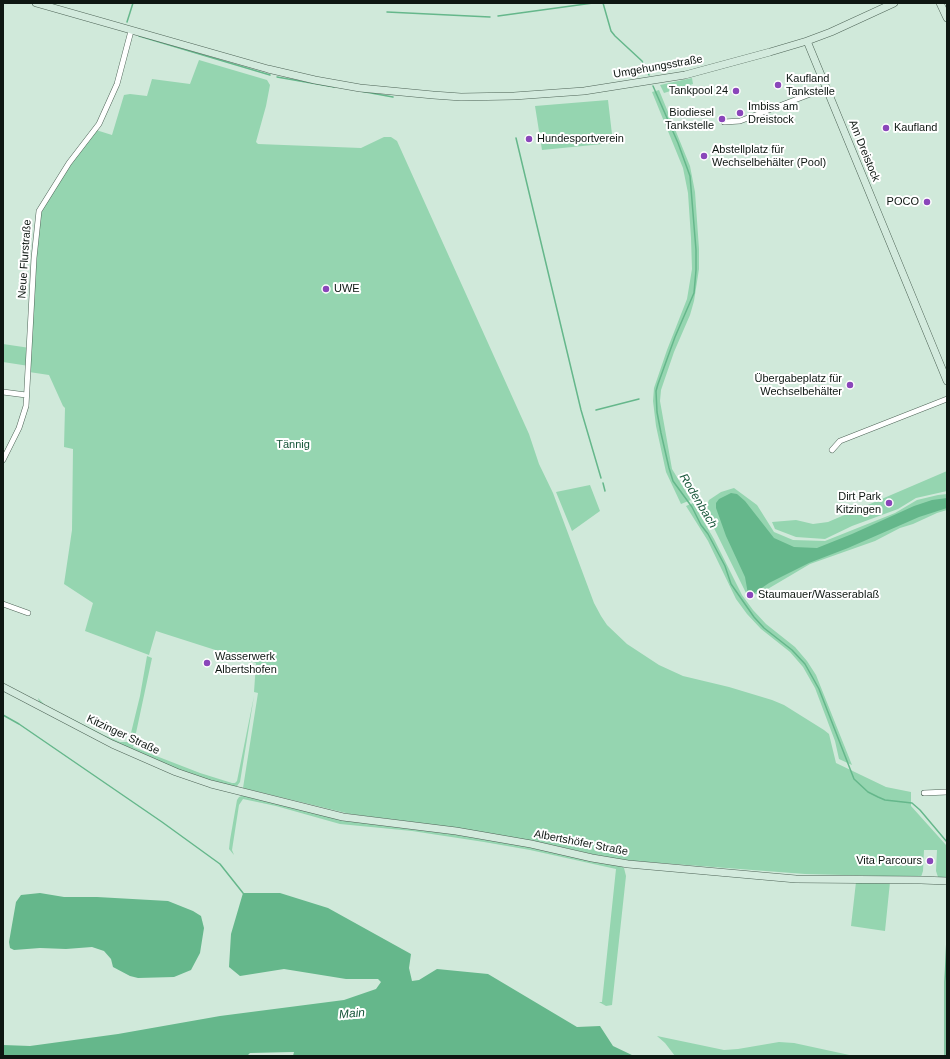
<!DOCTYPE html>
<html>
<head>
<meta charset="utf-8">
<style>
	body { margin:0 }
	#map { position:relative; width:950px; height:1059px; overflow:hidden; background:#d0e9da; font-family:Helvetica,sans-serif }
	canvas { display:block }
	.frame { position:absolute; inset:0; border:4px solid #0e1712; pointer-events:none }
</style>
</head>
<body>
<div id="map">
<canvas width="950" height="1059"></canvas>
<div class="frame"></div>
</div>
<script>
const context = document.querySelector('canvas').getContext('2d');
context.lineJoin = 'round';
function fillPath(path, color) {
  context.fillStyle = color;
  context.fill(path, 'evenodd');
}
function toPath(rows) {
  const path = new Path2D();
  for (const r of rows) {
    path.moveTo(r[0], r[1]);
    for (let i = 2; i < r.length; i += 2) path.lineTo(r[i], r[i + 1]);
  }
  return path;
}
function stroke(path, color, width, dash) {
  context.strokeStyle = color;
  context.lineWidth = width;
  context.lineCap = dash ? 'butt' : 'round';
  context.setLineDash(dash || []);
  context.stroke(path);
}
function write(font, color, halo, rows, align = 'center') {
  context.font = font + ' Helvetica,sans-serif';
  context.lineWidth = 4;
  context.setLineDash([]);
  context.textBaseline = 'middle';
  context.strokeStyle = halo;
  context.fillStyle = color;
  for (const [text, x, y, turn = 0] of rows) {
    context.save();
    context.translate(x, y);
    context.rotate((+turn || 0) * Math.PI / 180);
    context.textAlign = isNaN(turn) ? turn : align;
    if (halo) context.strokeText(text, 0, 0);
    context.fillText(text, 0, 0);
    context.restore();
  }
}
fillPath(toPath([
	[199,60,267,80,270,85,266,106,256,142,258,144,361,148,384,137,391,137,397,141,529,434,539,464,553,493,594,603,601,616,607,625,627,644,659,665,683,676,729,687,772,700,784,705,824,730,829,734,836,763,886,787,911,792,911,806,946,845,947,878,938,877,936,871,937,850,924,850,923,871,921,877,805,874,621,860,596,855,566,848,420,823,350,814,243,788,258,693,254,692,256,663,156,631,149,655,85,631,93,603,64,584,72,530,73,449,64,447,65,408,63,406,49,375,29,372,29,366,3,362,3,344,30,348,36,258,40,211,70,163,96,130,112,135,124,95,130,94,147,96,152,79,190,84],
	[692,78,693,84,664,93,660,85],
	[659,90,690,166,695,192,699,249,699,269,694,301,690,315,674,352,661,390,660,401,672,469,691,500,681,504,666,472,656,426,653,401,654,388,667,350,687,299,692,269,691,238,688,193,683,168,652,92],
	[608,100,613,143,542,150,535,106],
	[947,471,947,491,916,498,898,509,852,526,825,539,796,537,775,529,772,522,796,520,813,524,828,522],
	[590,485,600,511,572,531,556,492],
	[734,488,757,505,774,532,793,540,825,541,895,513,917,500,938,495,947,494,947,510,937,513,913,524,900,528,875,541,810,564,766,590,757,594,747,595,705,510,709,500,721,492],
	[693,503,714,539,742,595,753,610,766,624,795,647,807,661,816,675,852,765,839,759,835,741,815,688,803,667,790,652,761,629,747,614,736,599,708,541,686,506],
	[147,656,152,658,133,747,200,773,232,783,235,783,237,781,254,696,240,782,237,786,234,787,226,786,176,769,116,744,39,702,38,698,45,705,104,735,120,742,127,742,130,737,140,696],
	[244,795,398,825,504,841,621,866,624,868,626,876,612,1005,606,1006,599,1002,602,1002,616,869,530,850,484,842,412,831,340,824,276,806,243,799,239,805,232,850,234,855,229,849,230,840,237,800,239,797],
	[856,882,890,882,885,931,851,926],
	[657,1036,724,1050,738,1049,779,1042,794,1043,854,1056,675,1056,665,1043]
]), '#95d5b0');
fillPath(toPath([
	[731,493,737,494,745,501,774,538,794,547,817,548,852,534,914,506,932,500,947,498,947,508,919,517,848,548,809,563,769,583,753,594,748,594,745,577,726,536,716,508,716,503,719,499],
	[40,893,64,897,97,897,168,901,193,911,201,916,204,928,200,953,191,970,174,977,138,978,130,976,113,967,111,959,104,951,92,947,66,949,40,948,14,950,10,948,9,942,16,902,21,895],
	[243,893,280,893,328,908,411,954,409,968,412,981,419,980,437,969,488,974,577,1027,600,1026,613,1046,634,1056,293,1056,294,1052,250,1053,247,1056,3,1056,3,1045,30,1046,118,1034,220,1016,344,1000,376,989,381,982,378,979,346,979,284,969,240,976,229,967,231,934]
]), '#65b78b');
stroke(toPath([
	[603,3,611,31,615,36,642,61,649,75],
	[387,12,490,17],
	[498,16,593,3],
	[127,22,133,3],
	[139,36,270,75],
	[277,77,334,87],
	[653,86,678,143,690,176,696,250,696,270,694,293,675,337,658,384,656,391,657,412,661,433,669,468,673,481,692,507,701,525,708,534,725,566,731,584,754,617,764,628,792,650,805,664,819,689,854,779,868,792,878,797,885,800,912,803,920,810,947,842],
	[360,91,393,97],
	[516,138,581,410,601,478],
	[596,410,639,399],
	[603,483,605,491],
	[3,715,19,724,162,822,220,864,243,893],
	[945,1056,945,982,947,939]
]), '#65b78b', 1.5);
const street = toPath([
	[724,122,740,121,826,88],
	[3,392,26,395],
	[832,450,840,441,947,399],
	[3,460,19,428,26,406,34,258,39,211,69,163,99,124,117,84,131,31],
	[3,604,28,613],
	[924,793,947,792]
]);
const secondary = toPath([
	[36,3,268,69,315,80,360,88,433,95,461,97,514,96,584,91,685,75,770,52,807,41,831,32,894,3],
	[940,3,947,18],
	[807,41,947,381],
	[3,687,112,744,176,772,211,784,343,817,456,831,531,844,592,858,628,864,796,879,921,880,947,881]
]);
stroke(street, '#4e6457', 6);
stroke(secondary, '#4e6457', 8);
stroke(street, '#fff', 5);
stroke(secondary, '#d3eadd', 7);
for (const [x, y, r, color] of [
	[778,85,4,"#8a46ba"],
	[736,91,4,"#8a46ba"],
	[740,113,4,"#8a46ba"],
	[722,119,4,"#8a46ba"],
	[886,128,4,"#8a46ba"],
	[529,139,4,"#8a46ba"],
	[704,156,4,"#8a46ba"],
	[927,202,4,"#8a46ba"],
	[326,289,4,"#8a46ba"],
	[850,385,4,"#8a46ba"],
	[889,503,4,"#8a46ba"],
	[750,595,4,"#8a46ba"],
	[207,663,4,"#8a46ba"],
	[930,861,4,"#8a46ba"]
]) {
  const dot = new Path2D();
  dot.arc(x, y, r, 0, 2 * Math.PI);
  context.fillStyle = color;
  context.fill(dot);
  stroke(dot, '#fff', 1.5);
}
write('11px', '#0e1712', '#fff', [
	["Umgehungsstraße",658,67,-10],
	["Am Dreistock",864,151,68],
	["Neue Flurstraße",25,259,-86],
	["Kitzinger Straße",123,735,25],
	["Albertshöfer Straße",581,843,11]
]);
write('11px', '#0e1712', '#fff', [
	["Kaufland",786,79],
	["Tankstelle",786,92],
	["Tankpool 24",728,91,"right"],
	["Imbiss am",748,107],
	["Dreistock",748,120],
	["Biodiesel",714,113,"right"],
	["Tankstelle",714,126,"right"],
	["Kaufland",894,128],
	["Hundesportverein",537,139],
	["Abstellplatz für",712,150],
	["Wechselbehälter (Pool)",712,163],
	["POCO",919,202,"right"],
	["UWE",334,289],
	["Übergabeplatz für",842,379,"right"],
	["Wechselbehälter",842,392,"right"],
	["Dirt Park",881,497,"right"],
	["Kitzingen",881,510,"right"],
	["Staumauer/Wasserablaß",758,595],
	["Wasserwerk",215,657],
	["Albertshofen",215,670],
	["Vita Parcours",922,861,"right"]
], 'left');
write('11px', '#125235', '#fff', [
	["Tännig",293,445]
]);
write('italic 12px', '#175639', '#fff', [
	["Rodenbach",698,501,59],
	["Main",352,1014,-5]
]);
</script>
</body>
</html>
